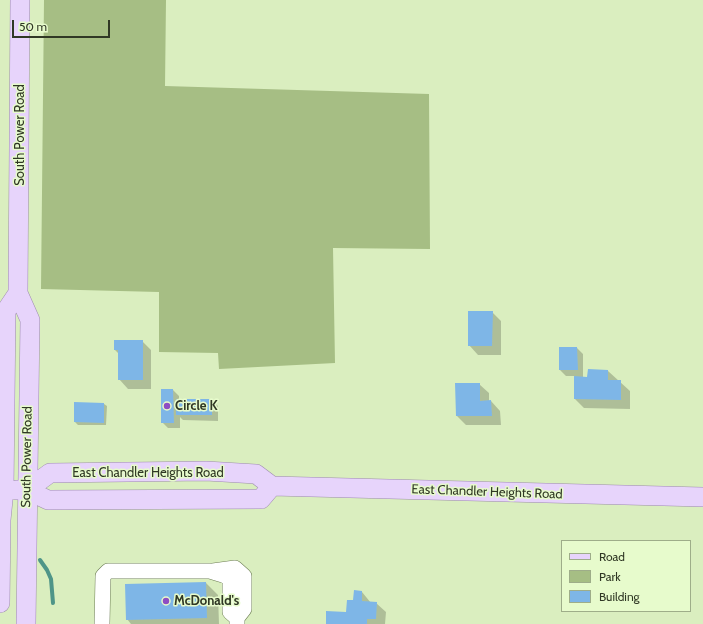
<!DOCTYPE html>
<html>
<head>
<meta charset="utf-8">
<style>
	body { margin:0 }
	#map { position:relative; width:703px; height:624px; overflow:hidden; background:#daeebf; font-family:Cabin,sans-serif }
	canvas { display:block }
	.legend { position:absolute; left:561px; top:540px; width:130px; height:72px; box-sizing:border-box; background:#e7fbcc; border:1px solid #9ead89; margin:0; padding:5px 7px; list-style:none; font-size:12px; color:#303825 }
	.legend li { display:flex; align-items:center; gap:8px; height:20px }
	.legend b { width:20px; border:1px solid #9ead89 }
	.scale { position:absolute; left:12px; top:20px; width:98px; height:18px; box-sizing:border-box; border:2px solid #303825; border-top:0; padding-left:5px; font-size:12px; line-height:14px; white-space:nowrap; color:#303825; -webkit-text-stroke:3px #e7fbcc; paint-order:stroke }
</style>
</head>
<body>
<div id="map">
<canvas width="703" height="624"></canvas>
<ul class="legend">
<li><b style="height:5px;background:#e7d4fb"></b>Road</li>
<li><b style="height:11px;background:#a6be84"></b>Park</li>
<li><b style="height:11px;background:#7eb6e7"></b>Building</li>
</ul>
<div class="scale">50 m</div>
</div>
<script>
const context = document.querySelector('canvas').getContext('2d');
context.lineJoin = 'round';
function fillPath(path, color) {
  context.fillStyle = color;
  context.fill(path, 'evenodd');
}
function toPath(rows) {
  const path = new Path2D();
  for (const r of rows) {
    path.moveTo(r[0], r[1]);
    for (let i = 2; i < r.length; i += 2) path.lineTo(r[i], r[i + 1]);
  }
  return path;
}
function stroke(path, color, width, dash) {
  context.strokeStyle = color;
  context.lineWidth = width;
  context.lineCap = dash ? 'butt' : 'round';
  context.setLineDash(dash || []);
  context.stroke(path);
}
function write(font, color, halo, rows, align = 'center') {
  context.font = font + ' Cabin,sans-serif';
  context.lineWidth = 3;
  context.setLineDash([]);
  context.textBaseline = 'middle';
  context.strokeStyle = halo;
  context.fillStyle = color;
  for (const [text, x, y, turn = 0] of rows) {
    context.save();
    context.translate(x, y);
    context.rotate((+turn || 0) * Math.PI / 180);
    context.textAlign = isNaN(turn) ? turn : align;
    if (halo) context.strokeText(text, 0, 0);
    context.fillText(text, 0, 0);
    context.restore();
  }
}
fillPath(toPath([
	[44,0,166,0,165,86,429,94,430,249,333,248,335,363,219,369,218,353,159,352,159,292,41,289]
]), '#a6be84');
fillPath(toPath([
	[492,312,501,321,501,355,478,355,469,345],
	[142,341,151,350,151,389,128,389,119,379,119,354,115,350],
	[577,348,583,354,583,378,588,378,588,370,608,371,630,391,630,409,584,408,575,399,575,376,566,376,560,370],
	[456,384,479,384,489,393,489,402,491,401,500,411,501,425,466,425,457,416],
	[162,390,173,390,179,396,179,400,212,400,218,406,218,421,183,420,180,417,180,428,168,428,162,422],
	[104,404,107,406,106,425,78,425,75,422],
	[206,583,218,595,219,624,131,624,127,619],
	[362,592,371,603,376,603,386,612,385,624,327,624,347,613]
]), '#0003');
stroke(toPath([
	[40,560,47,570,51,579,53,603]
]), '#4f9588', 4);
fillPath(toPath([
	[468,311,493,311,492,346,468,346],
	[114,340,143,340,143,380,118,380,118,350,114,350],
	[559,347,577,347,578,370,559,370],
	[588,369,608,370,608,380,621,380,621,400,574,399,574,376,587,377],
	[455,383,480,383,480,401,491,400,492,416,456,416],
	[161,389,173,389,174,423,161,423],
	[176,399,212,399,212,415,176,415],
	[74,402,104,403,104,423,74,422],
	[206,582,207,618,126,620,125,584],
	[354,590,362,591,362,601,377,602,376,619,367,619,367,624,326,624,326,611,346,612,347,600,353,600]
]), '#7eb6e7');
const minor = toPath([
	[213,571,235,568,244,576,244,609,237,618,237,624],
	[102,624,103,576,108,571,210,571,223,575,230,578,230,612,237,618]
]);
const major = toPath([
	[20,0,18,293,30,320,26,624],
	[16,490,27,490,48,500,261,499,272,486],
	[27,490,50,473,206,471,256,474,272,486,703,497],
	[0,603,1,520,4,490,6,311,18,293]
]);
stroke(minor, '#6d7e54', 16);
stroke(major, '#9d8bae', 20);
stroke(minor, '#fff', 15);
stroke(major, '#e7d4fb', 19);
for (const [x, y, r, color] of [
	[167,406,4,"#8e4dc3"],
	[166,601,4,"#8e4dc3"]
]) {
  const dot = new Path2D();
  dot.arc(x, y, r, 0, 2 * Math.PI);
  context.fillStyle = color;
  context.fill(dot);
  stroke(dot, '#e7fbcc', 1.5);
}
write('13px', '#303825', '#e7fbcc', [
	["South Power Road",20,135,-90],
	["South Power Road",27,457,-89],
	["East Chandler Heights Road",148,473],
	["East Chandler Heights Road",487,492,2]
]);
write('bold 13px', '#303825', '#e7fbcc', [
	["Circle K",175,406],
	["McDonald's",174,601]
], 'left');
</script>
</body>
</html>
